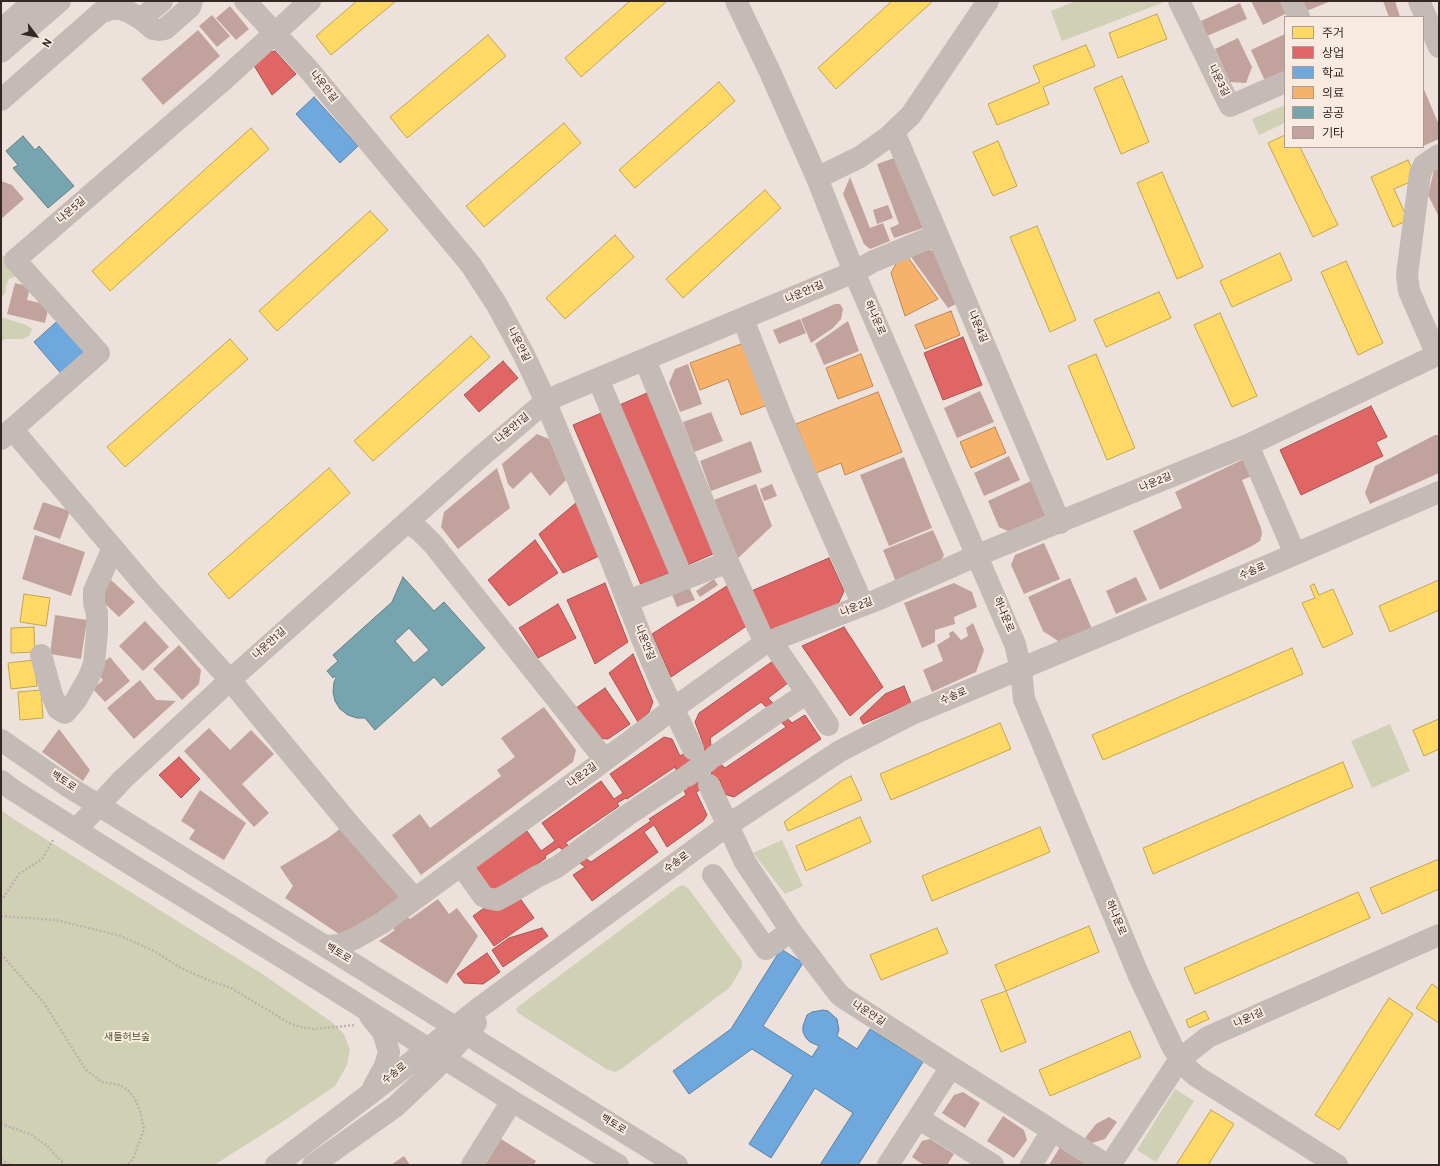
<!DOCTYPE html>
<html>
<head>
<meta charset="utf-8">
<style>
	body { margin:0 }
	#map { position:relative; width:1440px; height:1166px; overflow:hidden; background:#ece2db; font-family:Overpass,"Noto Sans KR",sans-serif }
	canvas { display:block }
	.frame { position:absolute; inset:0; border:2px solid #342724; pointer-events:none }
	.legend { position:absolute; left:1284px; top:16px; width:140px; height:132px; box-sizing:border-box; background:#faebe1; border:1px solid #ab9d95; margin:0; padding:5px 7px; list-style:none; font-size:12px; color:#342724 }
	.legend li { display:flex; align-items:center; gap:8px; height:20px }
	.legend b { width:20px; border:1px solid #ab9d95 }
	.north { position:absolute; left:16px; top:16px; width:40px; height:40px; -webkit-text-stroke:3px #faebe1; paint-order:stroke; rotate:122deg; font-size:11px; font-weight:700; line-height:16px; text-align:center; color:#342724 }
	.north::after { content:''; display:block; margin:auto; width:14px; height:18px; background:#342724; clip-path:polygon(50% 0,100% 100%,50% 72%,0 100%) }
</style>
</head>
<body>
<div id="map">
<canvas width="1440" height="1166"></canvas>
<div class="frame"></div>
<ul class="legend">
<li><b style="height:11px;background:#ffd966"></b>주거</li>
<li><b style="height:11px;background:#e06666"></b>상업</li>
<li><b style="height:11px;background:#6fa8dc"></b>학교</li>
<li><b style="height:11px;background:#f6b26b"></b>의료</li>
<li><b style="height:11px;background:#76a5af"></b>공공</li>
<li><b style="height:11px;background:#c1a29c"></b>기타</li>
</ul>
<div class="north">N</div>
</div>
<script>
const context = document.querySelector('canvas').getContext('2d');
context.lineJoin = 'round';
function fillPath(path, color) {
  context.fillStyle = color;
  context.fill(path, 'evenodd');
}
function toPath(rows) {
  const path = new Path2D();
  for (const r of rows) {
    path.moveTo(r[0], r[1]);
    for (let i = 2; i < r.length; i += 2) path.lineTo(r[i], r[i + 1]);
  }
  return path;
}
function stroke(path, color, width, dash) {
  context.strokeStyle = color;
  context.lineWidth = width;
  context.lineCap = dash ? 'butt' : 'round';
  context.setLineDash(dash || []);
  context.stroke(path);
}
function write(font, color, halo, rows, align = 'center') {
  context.font = font + ' Overpass,"Noto Sans KR",sans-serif';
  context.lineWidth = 4;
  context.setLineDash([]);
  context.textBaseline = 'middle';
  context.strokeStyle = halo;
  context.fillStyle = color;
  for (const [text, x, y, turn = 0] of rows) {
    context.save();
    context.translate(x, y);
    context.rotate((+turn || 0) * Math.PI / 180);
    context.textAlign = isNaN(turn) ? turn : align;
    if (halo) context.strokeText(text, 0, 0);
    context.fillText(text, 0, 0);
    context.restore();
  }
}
fillPath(toPath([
	[1076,1,1161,1,1162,3,1062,41,1051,11],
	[1285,105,1285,123,1259,135,1252,119],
	[1,254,8,259,16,276,9,279,6,285,5,293,1,299],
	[1,317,26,325,32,329,29,336,22,339,6,339,1,341],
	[1390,724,1410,771,1372,788,1351,741],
	[1,810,15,820,264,975,333,1023,344,1034,350,1050,347,1065,335,1086,282,1122,214,1165,1,1165],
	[782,840,803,886,785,894,753,853],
	[683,885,688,888,742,961,742,967,731,986,729,988,621,1069,615,1072,608,1070,518,1013,516,1010,519,1006,678,887],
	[1175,1089,1194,1101,1156,1162,1137,1150]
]), '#cfd0b4');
const homes = toPath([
	[357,1,396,1,331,55,316,36,357,1],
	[630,1,667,1,581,77,565,58,630,1],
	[892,1,933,1,836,89,818,68,892,1],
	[1157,14,1167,39,1118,58,1109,33,1157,14],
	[488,35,506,56,407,138,390,117,488,35],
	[1086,45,1095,66,1043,87,1049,104,997,125,988,104,1040,82,1033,66,1086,45],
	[1122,76,1149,142,1121,154,1094,88,1122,76],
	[719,82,735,101,635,188,619,170,719,82],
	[564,123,581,143,484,227,466,206,564,123],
	[251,128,269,149,110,291,92,271,251,128],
	[1285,135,1285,147,1300,147,1338,225,1313,237,1268,143,1285,135],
	[998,141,1017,186,993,196,973,152,998,141],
	[1408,160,1417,179,1394,189,1408,220,1393,227,1371,177,1408,160],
	[1162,172,1203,267,1177,279,1137,183,1162,172],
	[765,190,781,208,683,298,666,279,765,190],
	[370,211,388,230,277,331,259,311,370,211],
	[1037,226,1076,320,1050,332,1010,237,1037,226],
	[615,235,634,257,565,319,546,298,615,235],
	[1280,253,1292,280,1232,307,1220,281,1280,253],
	[1346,261,1383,343,1358,355,1321,272,1346,261],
	[1159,292,1171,318,1106,347,1094,320,1159,292],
	[1220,313,1257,396,1232,407,1194,325,1220,313],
	[471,336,490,357,373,461,354,441,471,336],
	[230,339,248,359,125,467,107,447,230,339],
	[1096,354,1135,448,1107,460,1068,366,1096,354],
	[329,468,350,493,229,599,208,574,329,468],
	[1439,580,1439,610,1390,632,1379,606,1439,580],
	[1314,584,1319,595,1333,589,1353,634,1323,648,1302,603,1315,598,1310,586,1314,584],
	[24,594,50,598,46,626,20,622,24,594],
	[34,627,35,652,11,653,11,628,34,627],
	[1292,648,1303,674,1103,760,1092,735,1292,648],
	[34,660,37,686,11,689,8,663,34,660],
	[41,690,43,718,20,720,18,692,41,690],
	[1439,719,1439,749,1424,756,1413,730,1439,719],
	[1000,723,1011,749,891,800,880,774,1000,723],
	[1343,762,1353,787,1153,874,1143,848,1343,762],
	[851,776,862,800,788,831,784,822,841,781,851,776],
	[860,817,871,842,806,871,796,846,860,817],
	[1040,827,1050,852,932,901,922,876,1040,827],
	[1439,859,1439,889,1382,914,1370,888,1439,859],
	[1358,892,1370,918,1195,994,1184,968,1358,892],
	[1089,926,1099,952,1006,991,995,965,1089,926],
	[937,928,948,953,881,980,870,955,937,928],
	[1432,984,1439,989,1439,1023,1416,1008,1432,984],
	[1006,991,1026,1042,1001,1052,981,1000,1006,991],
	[1389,998,1413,1014,1339,1130,1315,1115,1389,998],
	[1205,1011,1209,1019,1189,1028,1186,1020,1205,1011],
	[1130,1031,1141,1057,1050,1096,1039,1070,1130,1031],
	[1211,1110,1234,1124,1208,1165,1176,1165,1211,1110]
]);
fillPath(homes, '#ffd966');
stroke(homes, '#c2a452', 1);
const shops = toPath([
	[275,51,296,74,272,95,253,64,265,53,275,51],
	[963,337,982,385,943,400,924,353,963,337],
	[503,361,518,378,479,412,464,395,503,361],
	[647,393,715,553,683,567,615,407,647,393],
	[1371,406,1387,437,1376,442,1383,456,1301,495,1280,450,1371,406],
	[606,411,673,571,641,585,573,425,606,411],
	[577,502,599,556,563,573,539,534,577,502],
	[535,540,558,573,509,606,488,580,535,540],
	[829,558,844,591,838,604,776,631,763,625,749,592,829,558],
	[733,582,751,623,671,677,652,634,733,582],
	[605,583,628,642,595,664,567,600,605,583],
	[558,604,576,638,538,658,519,628,558,604],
	[844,627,883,687,850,716,802,646,844,627],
	[633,654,653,702,649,712,638,722,609,673,633,654],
	[773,661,788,683,768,698,792,723,805,715,821,739,734,797,724,794,720,780,696,792,707,815,703,821,667,847,654,825,644,832,658,852,592,901,573,875,585,867,559,847,545,856,546,858,493,894,474,867,527,831,541,851,555,841,542,823,601,781,614,799,623,793,610,774,664,737,672,739,680,756,703,743,695,722,699,713,773,661],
	[761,702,786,727,725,768,719,762,712,752,710,738,761,702],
	[675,767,686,795,649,819,651,821,591,862,565,843,619,806,617,803,626,798,627,799,675,767],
	[713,768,710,777,689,781,713,768],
	[904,686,911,703,863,724,860,718,885,694,904,686],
	[605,688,630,724,608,739,596,738,576,708,605,688],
	[179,757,200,779,181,798,159,775,179,757],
	[519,897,534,918,494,946,473,916,487,906,519,897],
	[542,928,548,936,503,967,492,950,509,938,542,928],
	[487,953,500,972,483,984,464,983,457,974,487,953]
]);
fillPath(shops, '#e06666');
stroke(shops, '#ac5352', 1);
const schools = toPath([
	[314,97,358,146,340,163,296,114,314,97],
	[62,317,85,344,86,358,64,377,34,342,62,317],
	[781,949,803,963,763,1026,812,1057,819,1046,810,1042,806,1038,803,1032,803,1026,807,1015,812,1012,823,1010,828,1011,837,1019,839,1030,837,1036,857,1049,870,1029,923,1062,858,1165,820,1165,853,1113,815,1088,771,1158,749,1144,793,1075,752,1049,689,1094,673,1071,731,1029,781,949]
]);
fillPath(schools, '#6fa8dc');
stroke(schools, '#5d81a5', 1);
const health = toPath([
	[907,256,938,299,905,316,891,273,899,258,907,256],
	[951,311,960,335,925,349,915,325,951,311],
	[741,344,753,350,773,403,741,415,728,379,700,390,690,363,741,344],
	[861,354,873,386,838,399,826,368,861,354],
	[878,392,902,452,845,475,841,463,816,473,796,424,878,392],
	[995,427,1006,453,971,468,960,442,995,427]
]);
fillPath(health, '#f6b26b');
stroke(health, '#bc8856', 1);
const public = toPath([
	[23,136,35,150,39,146,74,186,48,208,13,168,18,165,6,151,23,136],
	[403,577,434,611,444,602,485,648,442,686,434,677,375,730,365,718,357,718,348,715,340,709,335,701,333,692,334,682,336,678,335,676,333,678,327,671,338,661,333,655,392,602,403,577],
	[409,628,429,650,414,663,395,641,409,628]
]);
fillPath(public, '#76a5af');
stroke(public, '#627f85', 1);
fillPath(toPath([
	[1251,1,1281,1,1287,13,1263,25],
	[1299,1,1331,1,1304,12],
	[1383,1,1395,1,1400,17,1389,17],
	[1240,3,1247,19,1207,36,1201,21],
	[230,6,249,29,236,40,216,18],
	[212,15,230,36,217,47,199,26],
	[198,30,220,56,163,105,141,79],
	[1285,34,1285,73,1265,81,1251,50],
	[1238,38,1252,67,1246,83,1230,82,1215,49],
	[1423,87,1439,125,1439,139,1423,146],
	[897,157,923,228,894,238,890,228,899,224,877,164],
	[1439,160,1439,217,1428,195,1436,162],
	[850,177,870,228,883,223,890,241,870,249,864,244,843,194],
	[1,181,12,185,24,199,1,219],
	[888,205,893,218,877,224,873,210],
	[923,249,936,251,960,302,948,308,909,254],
	[15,283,30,287,27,300,49,305,45,323,7,314],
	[835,304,840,304,843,309,841,319,833,328,811,343,801,319],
	[800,319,806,333,779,344,773,330],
	[848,321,859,351,824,365,815,344],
	[688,364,702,404,680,412,669,383,675,369],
	[980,391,994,422,957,438,944,408],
	[711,412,723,441,694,452,683,422],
	[537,434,549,439,566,480,550,496,531,472,513,489,508,484,502,464],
	[1435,435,1439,435,1439,473,1370,504,1365,493,1375,466],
	[751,441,762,472,711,491,700,461],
	[1009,456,1020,480,984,496,974,473],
	[904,457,932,528,889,546,860,475],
	[1244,459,1252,476,1242,480,1261,528,1262,534,1260,541,1252,546,1160,590,1133,531,1182,508,1175,492],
	[497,468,510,508,458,549,441,527,444,512],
	[1031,481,1047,515,1010,532,999,527,988,501],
	[756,484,772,526,735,561,711,501],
	[772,484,777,496,764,501,760,489],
	[43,502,70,511,60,539,33,529],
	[933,530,944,555,939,565,896,582,883,550],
	[35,535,85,552,71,596,22,579],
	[1044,543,1060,579,1024,594,1011,565,1015,555],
	[1136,577,1147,600,1116,614,1106,591],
	[1070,578,1092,629,1061,643,1043,631,1028,597],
	[714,579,718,585,700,597,696,591],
	[111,580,135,602,119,617,97,596],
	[954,583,972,592,977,607,954,617,955,624,935,630,935,642,922,648,904,603],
	[688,585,695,600,677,607,671,592],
	[55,615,87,620,81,659,50,654],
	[145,621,169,647,143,671,119,646],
	[973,623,984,650,976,672,932,692,923,670,943,661,937,645,950,637,949,633,953,631,961,640,968,636,966,628],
	[179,645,201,670,199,684,182,700,153,669],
	[110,657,130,681,105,702,93,689,103,680,94,670],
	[140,680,156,700,176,701,134,739,107,708],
	[544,707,576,750,573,762,421,875,392,835,420,814,430,828,501,776,497,770,515,757,501,738],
	[209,728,230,750,251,730,274,754,242,784,269,813,254,827,184,751],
	[59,729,90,770,83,781,42,752],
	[200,790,246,823,224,860,189,839,195,830,181,821],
	[341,828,402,898,390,906,410,919,438,899,449,914,457,908,478,936,447,984,379,941,395,930,375,917,342,936,285,898,293,886,280,867,328,838],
	[963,1092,980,1103,965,1128,942,1113,954,1095],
	[1003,1116,1024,1130,1027,1140,1014,1158,987,1141],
	[1109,1117,1117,1122,1105,1139,1092,1143,1085,1138,1096,1124],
	[501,1139,536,1161,534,1165,485,1165],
	[930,1139,954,1154,947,1165,924,1165,912,1157,922,1141],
	[1060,1147,1084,1163,1084,1165,1049,1165],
	[404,1156,410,1165,391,1165]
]), '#c1a29c');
stroke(toPath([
	[1,901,19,874,42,859,53,840],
	[1,916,56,920,121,936,156,952,179,967,210,981,231,988,289,1023,300,1027,314,1029,356,1025],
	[1,954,44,1003,86,1070,102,1082,120,1085,128,1090,135,1099,140,1111,144,1129,133,1159,127,1165],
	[1,1124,30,1134,46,1145,65,1165],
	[1,1159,9,1165]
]), '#bdb3ae', 2.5, [2, 2]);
stroke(toPath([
	[245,1,309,70,471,265,497,305,524,355,541,391,612,562,642,639,661,683,693,749],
	[736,1,770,72,817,178,854,272,1015,644,1021,669,1024,699,1139,976,1173,1048,1187,1068,1196,1076,1337,1165],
	[1179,1,1230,106,1285,82],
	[1291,1,1299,17],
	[1419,1,1439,47],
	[100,13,111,9,120,9,129,12,141,19,153,29,159,30,165,29,190,7,192,1],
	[141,19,162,1],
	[1,30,34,1],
	[1,52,60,1],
	[1,100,114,1],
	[894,132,1060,523],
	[817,178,860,157,888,137,911,115,988,1],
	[743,319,780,414,808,480,863,605],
	[1437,355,1409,291,1407,275,1420,174,1424,165,1439,155],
	[645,360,728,562,765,643],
	[598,379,683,579],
	[12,429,146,587,230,680,350,825,415,899],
	[1,439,99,353,15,260,219,84,310,1],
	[1248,445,1295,554],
	[407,522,420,531,433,544,605,760],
	[628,601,728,562],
	[771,641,807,693,780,711],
	[41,655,52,695,58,709,65,713,76,700,89,677,94,664,97,632,97,613,94,603,94,591,113,548],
	[807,693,828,725],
	[1,740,69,787,677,1165],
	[715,756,774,715],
	[687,776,708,761],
	[1,781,13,790,132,865,319,980,512,1101,618,1165],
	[709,785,745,862,791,931,837,992,842,997,951,1067,1107,1165],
	[76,830,122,780,230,680,478,459,545,402,559,395,854,272,874,261,937,235],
	[577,852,629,814,680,780],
	[461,865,483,896,487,898,497,900,510,893,538,876,557,867,572,856],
	[713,875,766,949,791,931],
	[325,946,338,945,354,939,382,923,605,760,674,708,765,643,877,600,978,555,1248,445,1439,354],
	[370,1016,383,1032,389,1052,385,1066,373,1088],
	[918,1118,993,1165],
	[276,1165,396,1074,479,1008,728,825,840,751,912,714,1272,564,1439,492],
	[313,1165,396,1106,437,1067,476,1023],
	[472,1165,512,1101],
	[888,1165,951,1067],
	[1031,1165,1052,1131],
	[1110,1165,1180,1059,1208,1037,1439,935]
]), '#c4bab6', 22);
write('10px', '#342724', '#faebe1', [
	["나운3길",1218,81,64],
	["나운안길",323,87,51],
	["나운5길",72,211,-41],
	["나운안1길",805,293,-23],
	["하나운로",874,318,66],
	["나운4길",977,327,67],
	["나운안길",518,345,63],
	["나운안1길",513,429,-40],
	["나운2길",1156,483,-22],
	["수송로",1253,572,-23],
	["나운2길",857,608,-21],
	["하나운로",1003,615,67],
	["나운안길",644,643,68],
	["나운안1길",270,644,-42],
	["수송로",954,697,-23],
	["나운2길",583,776,-36],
	["백토로",63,782,34],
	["수송로",677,863,-36],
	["하나운로",1115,918,67],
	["백토로",338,954,32],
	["나운안길",868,1014,33],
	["나운1길",1249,1019,-24],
	["수송로",395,1074,-38],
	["백토로",613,1125,32]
]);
write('10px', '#495426', '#faebe1', [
	["새들허브숲",127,1038]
]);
</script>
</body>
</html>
